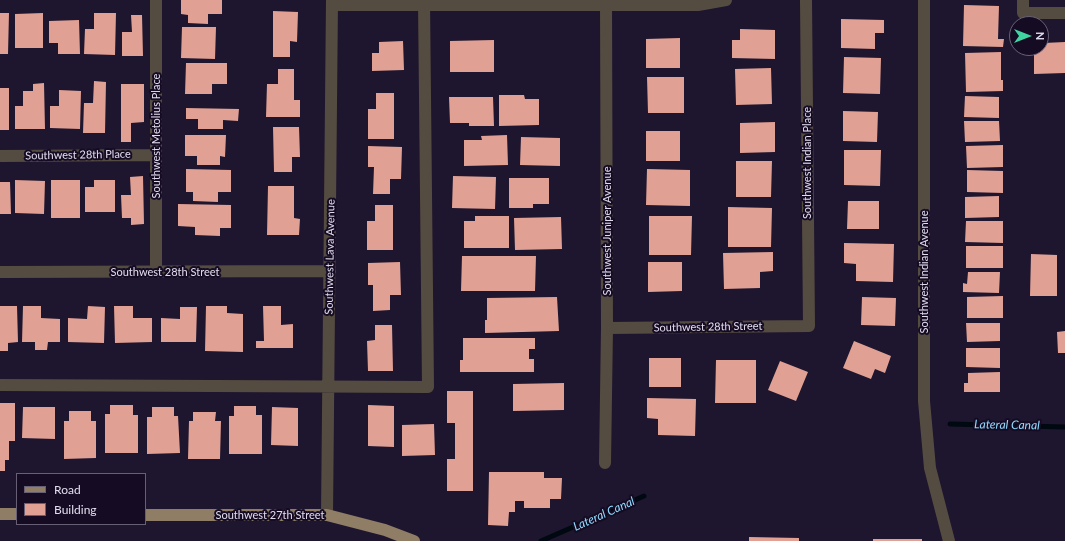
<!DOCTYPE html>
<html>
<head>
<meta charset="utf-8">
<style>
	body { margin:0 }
	#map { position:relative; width:1065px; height:541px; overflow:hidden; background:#1e162e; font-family:Lato,sans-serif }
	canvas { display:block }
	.legend { position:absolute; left:16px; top:473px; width:130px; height:52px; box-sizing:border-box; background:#150c24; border:1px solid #676075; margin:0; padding:5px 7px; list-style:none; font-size:12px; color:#e2ddee }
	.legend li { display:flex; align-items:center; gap:8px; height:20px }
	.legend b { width:20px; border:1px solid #676075 }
	.north { position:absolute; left:1009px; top:16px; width:40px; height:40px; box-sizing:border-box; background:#150c24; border:1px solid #676075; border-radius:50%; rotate:90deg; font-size:11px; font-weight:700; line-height:16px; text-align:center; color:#e2ddee }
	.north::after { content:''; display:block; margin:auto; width:14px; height:18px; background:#40d4a2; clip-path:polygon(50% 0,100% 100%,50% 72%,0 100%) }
</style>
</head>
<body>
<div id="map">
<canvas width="1065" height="541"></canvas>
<ul class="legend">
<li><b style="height:5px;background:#8f7d66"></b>Road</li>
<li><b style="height:11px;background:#e1a094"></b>Building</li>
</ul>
<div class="north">N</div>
</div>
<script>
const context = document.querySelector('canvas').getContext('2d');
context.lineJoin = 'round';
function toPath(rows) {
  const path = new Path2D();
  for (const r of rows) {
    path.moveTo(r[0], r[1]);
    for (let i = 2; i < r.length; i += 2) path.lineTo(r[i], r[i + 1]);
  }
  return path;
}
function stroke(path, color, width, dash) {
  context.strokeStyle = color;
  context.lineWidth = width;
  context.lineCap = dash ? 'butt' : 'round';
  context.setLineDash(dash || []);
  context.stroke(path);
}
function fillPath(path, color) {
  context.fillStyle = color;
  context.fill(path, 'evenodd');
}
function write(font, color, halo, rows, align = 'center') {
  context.font = font + ' Lato,sans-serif';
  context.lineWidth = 4;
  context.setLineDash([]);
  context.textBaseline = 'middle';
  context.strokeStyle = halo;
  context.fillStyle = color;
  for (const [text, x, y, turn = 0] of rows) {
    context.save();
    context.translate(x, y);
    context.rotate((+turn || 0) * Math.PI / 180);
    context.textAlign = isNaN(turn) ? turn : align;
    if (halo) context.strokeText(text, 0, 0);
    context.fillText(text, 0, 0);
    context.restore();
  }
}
stroke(toPath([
	[950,424,1065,427],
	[541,541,644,496]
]), '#000911', 5);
fillPath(toPath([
	[181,0,222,0,222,14,208,14,208,24,188,23,188,15,181,14],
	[964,5,999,6,998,39,1004,39,1003,47,963,46],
	[273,11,298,12,297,42,290,41,290,57,273,57],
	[0,13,9,13,8,54,0,54],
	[43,13,43,48,15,48,15,14],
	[94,13,116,13,115,55,84,54,85,29,94,29],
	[131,15,142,15,143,56,122,56,122,32,132,32],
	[841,19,884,20,884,33,875,33,875,49,841,48],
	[79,20,80,54,58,54,58,43,49,43,49,21],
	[182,27,216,27,215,59,181,58],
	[740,29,775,30,775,59,732,58,732,40,740,40],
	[1041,37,1044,37,1044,43,1065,42,1065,73,1034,74,1034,48,1041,48],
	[680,38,680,68,646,68,646,39],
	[494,40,494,72,450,72,450,41],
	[403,41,404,70,372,71,372,53,379,53,379,42],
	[1001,52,1001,80,1003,80,1003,91,966,92,965,53],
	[844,57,881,58,880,94,843,93],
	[186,63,227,63,227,84,212,84,212,94,185,94],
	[771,68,772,104,736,105,735,69],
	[278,69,294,69,294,100,300,100,300,117,266,117,267,84,278,84],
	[647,77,684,77,684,113,648,113],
	[94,81,106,82,105,133,83,133,84,103,93,103],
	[44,83,45,129,15,129,15,106,23,106,23,91,33,91,33,84],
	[121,84,144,84,144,122,131,123,131,142,121,142],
	[0,88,9,88,9,130,0,130],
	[59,90,81,91,80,129,50,128,50,106,59,106],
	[376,93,394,93,394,139,368,139,368,109,376,109],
	[499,95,524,95,525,99,539,99,539,125,499,126],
	[965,96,999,97,999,118,964,117],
	[449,97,493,97,494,126,469,126,469,123,450,123],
	[186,108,239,109,238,121,223,120,223,129,198,129,198,119,186,119],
	[843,111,878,112,877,142,843,141],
	[964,121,999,121,1000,141,965,142],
	[775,122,775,152,740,153,740,123],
	[273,127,299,127,300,157,292,157,292,172,274,172],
	[646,131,680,131,680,161,646,161],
	[185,135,226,135,225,157,220,156,220,165,197,165,197,156,185,156],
	[507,135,508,165,464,166,464,140,482,140,481,136],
	[521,137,560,138,560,166,520,165],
	[1003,145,1003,167,967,168,966,146],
	[368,146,402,147,401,179,390,179,390,194,373,194,374,167,368,167],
	[844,150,881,150,880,186,844,185],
	[736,161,772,161,771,197,736,197],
	[186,169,231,170,231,192,218,192,218,202,193,201,193,192,186,192],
	[647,169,690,170,690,206,646,205],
	[967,170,1003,171,1003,193,967,192],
	[143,176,144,224,131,225,131,218,122,218,121,195,131,195,130,177],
	[453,176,496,177,495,209,452,208],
	[509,178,549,178,549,204,533,204,533,208,509,208],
	[15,180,45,181,44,214,15,213],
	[51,180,80,180,80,218,51,218],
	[94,180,115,180,115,212,85,212,85,187,94,187],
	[0,182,10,182,11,214,0,214],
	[268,186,294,186,294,218,300,219,299,235,267,235],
	[999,196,999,217,965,218,965,197],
	[848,201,879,201,879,229,847,229],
	[178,204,231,205,231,228,220,228,220,236,195,235,195,227,178,226],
	[375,205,393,205,393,250,367,250,367,221,375,221],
	[728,207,772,208,771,247,728,247],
	[475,216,509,216,509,248,464,248,464,221,475,221],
	[649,216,692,216,691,255,649,255],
	[561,217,562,249,515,250,514,218],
	[966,221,1003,221,1003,243,965,242],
	[844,243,894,244,893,282,856,281,856,264,844,263],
	[966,246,1003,246,1003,268,966,268],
	[773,252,773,271,760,272,760,288,724,289,723,253],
	[1031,254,1057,255,1057,296,1030,296],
	[462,256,536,256,535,291,461,291],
	[400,262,401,295,390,295,390,310,373,311,373,285,368,285,368,263],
	[648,262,682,262,682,291,648,292],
	[968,272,1000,272,999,293,963,292,963,283,967,284],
	[1003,296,1003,318,967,318,967,297],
	[557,297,559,331,485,333,485,320,487,320,487,298],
	[862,297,896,298,895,326,861,325],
	[0,306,17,306,18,342,8,343,8,351,0,351],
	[23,306,41,306,41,318,60,319,60,342,48,342,47,350,35,350,35,342,22,342],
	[88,306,105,307,104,343,68,342,68,318,87,319],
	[114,306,133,306,133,318,152,318,152,342,115,343],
	[206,306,227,306,227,313,243,314,243,352,205,351],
	[263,306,281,306,281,325,293,324,293,348,256,348,256,341,264,341],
	[180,307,197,307,196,342,161,342,161,318,180,319],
	[966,323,1000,323,1000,341,967,342],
	[375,325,392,325,393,371,368,371,367,341,375,340],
	[1065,331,1065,353,1058,353,1057,332],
	[463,338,535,338,535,349,529,349,529,359,534,359,534,372,460,372,460,360,463,360],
	[854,341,891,356,885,373,875,369,871,379,843,368],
	[966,348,1000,348,1000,368,966,367],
	[649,358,681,358,681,387,649,387],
	[716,360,756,360,756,403,715,403],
	[780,361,808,372,796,401,768,390],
	[1000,372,1000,392,964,392,964,383,968,383,968,373],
	[564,383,564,410,513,411,513,384],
	[447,391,473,391,473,491,447,491,447,459,455,459,455,423,447,423],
	[647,398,696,399,695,436,658,435,658,419,647,418],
	[0,403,15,403,15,441,9,441,9,460,5,460,5,471,0,471],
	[110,405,133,405,133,415,138,415,138,453,105,453,105,414,110,414],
	[368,405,394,406,394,447,368,446],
	[234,406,256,406,256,415,262,415,262,454,229,454,229,416,234,416],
	[23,407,55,407,55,439,22,438],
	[152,407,174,407,174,416,178,416,180,453,147,454,147,417,152,417],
	[272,407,298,408,298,446,271,445],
	[69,411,91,411,91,421,96,421,96,458,64,459,64,421,69,421],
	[193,412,216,412,215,421,221,421,220,459,188,459,189,421,193,421],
	[434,424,435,455,402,456,402,425],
	[489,472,544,472,544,478,562,478,561,499,550,499,550,508,524,508,524,501,515,501,515,512,509,512,508,526,488,525],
	[749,537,799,538,799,541,749,541],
	[873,539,922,539,922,541,873,541]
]), '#e1a094');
stroke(toPath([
	[924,0,924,401,930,468,949,541],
	[1023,0,1023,13,1065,13],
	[332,5,698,5,726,0],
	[0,156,156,155],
	[0,272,330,271],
	[156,272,156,0],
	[607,328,809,326,806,0],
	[0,385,428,387,424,0],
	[605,463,607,328,606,0],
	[327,515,332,0]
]), '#554c41', 12);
stroke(toPath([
	[0,514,17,514],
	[145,515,327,515,385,530,414,541]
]), '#8f7d66', 12);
write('11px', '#e2ddee', '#150c24', [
	["Southwest Metolius Place",156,136,-90],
	["Southwest 28th Place",78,155,-1],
	["Southwest Indian Place",807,163,-90],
	["Southwest Juniper Avenue",607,231,-90],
	["Southwest Lava Avenue",330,257,-89],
	["Southwest 28th Street",165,272],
	["Southwest Indian Avenue",924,272,-90],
	["Southwest 28th Street",708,327,-1],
	["Southwest 27th Street",270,515]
]);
write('italic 12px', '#91dcff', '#150c24', [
	["Lateral Canal",1007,425,1],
	["Lateral Canal",604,514,-24]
]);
</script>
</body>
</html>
